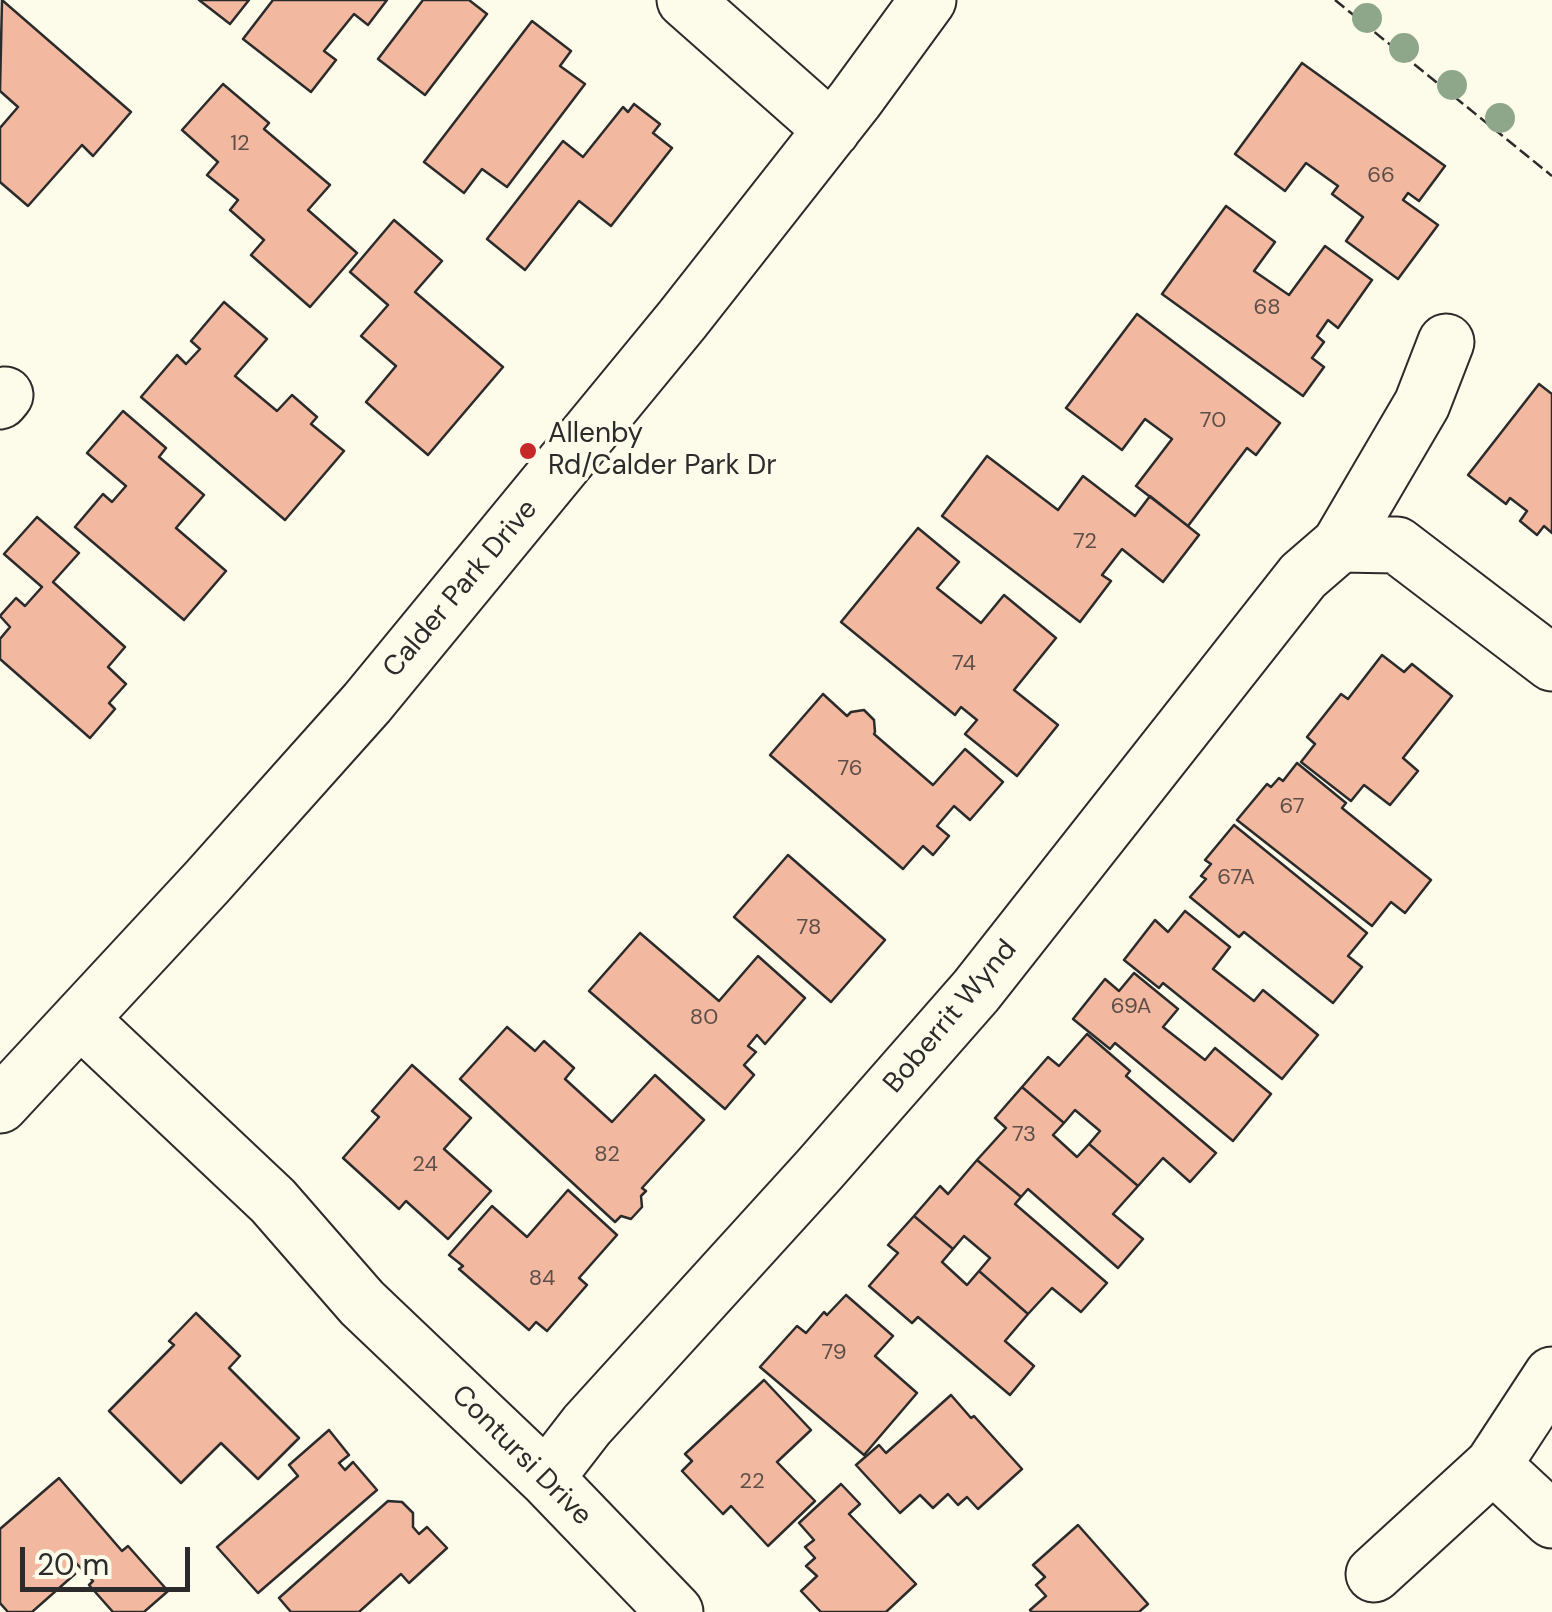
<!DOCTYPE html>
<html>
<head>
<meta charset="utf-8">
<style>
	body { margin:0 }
	#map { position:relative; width:1552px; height:1612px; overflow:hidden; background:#fdfbea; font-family:"DM Sans",sans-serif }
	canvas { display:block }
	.scale { position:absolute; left:20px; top:1547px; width:170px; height:45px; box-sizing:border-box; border:5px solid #2b2b2b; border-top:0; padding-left:12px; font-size:30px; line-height:35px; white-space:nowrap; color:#2b2b2b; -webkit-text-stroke:8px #fdfbea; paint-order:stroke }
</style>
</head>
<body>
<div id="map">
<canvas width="1552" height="1612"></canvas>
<div class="scale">20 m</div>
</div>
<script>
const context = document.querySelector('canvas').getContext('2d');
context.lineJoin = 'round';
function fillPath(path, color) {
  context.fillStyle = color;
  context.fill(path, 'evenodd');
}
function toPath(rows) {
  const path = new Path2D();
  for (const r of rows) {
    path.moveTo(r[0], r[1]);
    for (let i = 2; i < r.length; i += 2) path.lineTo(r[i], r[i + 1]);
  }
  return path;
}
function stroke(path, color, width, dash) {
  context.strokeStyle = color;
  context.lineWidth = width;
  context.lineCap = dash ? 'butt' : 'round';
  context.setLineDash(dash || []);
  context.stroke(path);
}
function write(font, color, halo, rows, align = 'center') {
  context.font = font + ' "DM Sans",sans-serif';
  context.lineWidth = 8;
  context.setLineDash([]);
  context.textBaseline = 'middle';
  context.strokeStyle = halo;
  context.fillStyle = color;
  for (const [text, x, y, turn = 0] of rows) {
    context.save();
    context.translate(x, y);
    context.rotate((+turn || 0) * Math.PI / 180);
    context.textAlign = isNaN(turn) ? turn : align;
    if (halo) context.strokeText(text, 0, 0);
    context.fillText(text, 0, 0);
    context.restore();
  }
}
const building = toPath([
	[2,0,131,112,93,156,82,145,28,206,0,182,0,128,18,107,0,91,2,0],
	[199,0,249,0,230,24,199,0],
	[273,0,387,0,368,25,354,14,324,51,336,60,311,92,243,39,273,0],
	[423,0,469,0,487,14,425,95,378,59,423,0],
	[532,21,571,51,560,66,585,84,507,187,482,169,464,193,424,162,532,21],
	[1302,63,1445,166,1419,201,1408,193,1403,200,1438,225,1398,279,1346,241,1363,217,1332,194,1338,186,1306,163,1285,191,1235,154,1302,63],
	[223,84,269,123,264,129,330,185,308,210,357,253,310,307,251,255,264,240,230,210,238,200,207,175,218,162,182,130,223,84],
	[634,104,660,124,653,133,672,148,611,226,579,201,525,270,487,239,563,141,583,157,623,107,628,112,634,104],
	[1226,206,1275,242,1254,271,1289,295,1325,246,1372,280,1338,328,1328,320,1317,336,1324,342,1312,358,1324,367,1303,396,1162,294,1226,206],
	[394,220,442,261,415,292,503,367,428,455,366,402,396,366,361,336,388,305,350,272,394,220],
	[224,302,267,339,235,376,277,411,292,395,317,417,311,424,344,451,285,520,141,397,177,355,186,364,200,349,191,341,224,302],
	[1137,314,1280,423,1256,455,1247,448,1188,526,1136,486,1172,439,1145,419,1122,450,1066,408,1137,314],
	[1539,384,1552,394,1552,533,1544,526,1537,535,1520,521,1527,511,1510,498,1506,504,1468,475,1539,384],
	[123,411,166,448,159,457,204,495,176,528,226,571,184,620,75,527,103,494,112,502,126,486,87,453,123,411],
	[987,456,1058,510,1083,476,1135,516,1150,496,1199,535,1163,582,1122,549,1102,575,1111,581,1080,622,942,516,987,456],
	[37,517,79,553,53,582,125,647,108,667,126,684,109,703,115,709,90,738,0,659,0,639,10,627,0,616,16,598,25,606,42,587,4,554,37,517],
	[918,528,959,562,937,588,981,623,1004,595,1056,638,1014,690,1058,725,1017,776,965,734,977,720,961,707,955,715,841,622,918,528],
	[1382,655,1404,672,1412,664,1452,696,1403,758,1418,771,1390,805,1364,785,1351,801,1301,762,1315,744,1307,737,1341,694,1348,699,1382,655],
	[823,694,847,716,851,712,864,710,874,720,875,732,874,734,933,785,965,749,1003,782,970,820,954,806,937,826,949,836,933,855,923,846,903,869,770,755,823,694],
	[1297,763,1346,803,1342,808,1431,880,1405,913,1391,902,1372,926,1237,820,1267,784,1271,787,1279,778,1283,781,1297,763],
	[1234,825,1367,933,1348,956,1362,967,1333,1003,1244,932,1239,937,1190,897,1206,879,1201,876,1211,864,1205,860,1234,825],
	[788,855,885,940,831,1002,734,917,788,855],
	[1185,911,1230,947,1213,969,1254,1001,1263,990,1318,1035,1282,1079,1163,983,1159,988,1124,960,1155,920,1168,932,1185,911],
	[640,933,719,1001,758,956,805,998,765,1044,757,1035,748,1046,756,1052,744,1065,754,1075,725,1109,589,991,640,933],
	[1134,973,1178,1009,1163,1027,1205,1060,1215,1048,1271,1094,1233,1141,1115,1043,1110,1049,1073,1019,1105,979,1119,991,1134,973],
	[507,1027,535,1051,544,1041,574,1068,565,1079,612,1122,655,1075,704,1120,642,1188,646,1191,641,1196,642,1207,631,1219,621,1216,615,1222,460,1079,507,1027],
	[1087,1034,1130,1071,1126,1076,1216,1153,1190,1182,1163,1158,1138,1186,1089,1144,1100,1131,1075,1110,1064,1123,1022,1087,1048,1057,1059,1066,1087,1034],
	[412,1065,471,1118,444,1149,491,1191,448,1239,406,1201,399,1209,343,1158,379,1117,372,1111,412,1065],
	[1022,1087,1064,1123,1053,1135,1077,1157,1089,1144,1138,1186,1113,1214,1143,1239,1118,1268,1028,1189,1021,1197,977,1160,1006,1128,995,1118,1022,1087],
	[977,1160,1021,1197,1015,1204,1107,1283,1081,1312,1052,1288,1028,1314,979,1271,990,1258,964,1236,953,1249,914,1216,940,1186,948,1194,977,1160],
	[568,1190,617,1235,579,1278,587,1285,547,1331,536,1322,529,1330,459,1269,463,1266,449,1255,492,1206,527,1237,568,1190],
	[914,1216,953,1249,942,1262,967,1285,979,1271,1028,1314,1005,1341,1034,1366,1010,1395,918,1317,912,1323,869,1286,898,1253,888,1245,914,1216],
	[846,1295,893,1336,875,1356,917,1393,864,1455,760,1367,797,1326,806,1333,824,1312,827,1315,846,1295],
	[196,1313,240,1356,229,1368,299,1438,258,1479,221,1443,181,1483,109,1411,174,1345,169,1341,196,1313],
	[764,1380,811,1430,777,1462,815,1501,768,1546,731,1506,723,1514,682,1471,692,1461,685,1454,764,1380],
	[951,1395,971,1418,974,1416,1022,1469,978,1509,967,1497,958,1505,948,1494,933,1508,920,1495,900,1513,856,1465,879,1445,886,1453,951,1395],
	[329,1430,349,1455,339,1463,345,1470,353,1462,377,1490,258,1593,217,1547,298,1476,289,1465,329,1430],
	[59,1478,122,1551,128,1546,168,1591,144,1612,113,1612,89,1585,93,1581,76,1563,70,1569,75,1574,32,1612,8,1612,0,1603,0,1529,59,1478],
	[841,1484,860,1504,849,1514,916,1584,886,1612,821,1612,801,1591,817,1576,806,1566,815,1558,805,1547,814,1540,799,1523,841,1484],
	[388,1501,402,1502,413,1513,413,1527,419,1534,427,1527,447,1548,409,1583,401,1574,359,1612,291,1612,279,1598,388,1501],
	[1078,1525,1148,1604,1139,1612,1032,1612,1030,1610,1046,1596,1036,1585,1045,1577,1033,1565,1078,1525]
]);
fillPath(building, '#f2b8a0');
stroke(building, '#2b2b2b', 2.5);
const minor = toPath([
	[685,0,832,130],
	[0,401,5,395],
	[1340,544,1422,404,1446,342],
	[80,1019,273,1201,362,1303,546,1478,675,1612],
	[0,1105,207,882,367,703,682,320,855,100,928,0],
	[1493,1465,1552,1520],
	[546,1478,587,1425,819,1170,976,991,1303,576,1340,544,1397,545,1552,663],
	[1374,1574,1493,1465,1552,1375]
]);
stroke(minor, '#2b2b2b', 59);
stroke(minor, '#fdfbea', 55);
stroke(toPath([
	[1335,0,1552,176]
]), '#2b2b2b', 2.5, [12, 5]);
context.fillStyle = '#8ea78a';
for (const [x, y] of [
	[1367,18],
	[1404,48],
	[1452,85],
	[1500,118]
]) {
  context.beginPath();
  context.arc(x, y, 15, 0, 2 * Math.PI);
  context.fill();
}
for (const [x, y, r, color] of [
	[528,451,10,"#c62828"]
]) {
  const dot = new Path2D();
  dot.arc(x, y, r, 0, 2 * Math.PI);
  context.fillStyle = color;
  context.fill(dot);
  stroke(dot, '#fdfbea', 4);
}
write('22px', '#5d4e48', null, [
	["12",240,144],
	["66",1381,176],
	["68",1267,308],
	["70",1213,421],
	["72",1085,542],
	["74",964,664],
	["76",850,769],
	["67",1292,807],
	["67A",1236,878],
	["78",809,928],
	["69A",1131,1007],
	["80",704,1018],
	["73",1024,1135],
	["82",607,1155],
	["24",425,1165],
	["84",542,1279],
	["79",834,1353],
	["22",752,1482]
]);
write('28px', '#2b2b2b', '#fdfbea', [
	["Allenby",548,435],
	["Rd/Calder Park Dr",548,467]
], 'left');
write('28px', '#2b2b2b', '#fdfbea', [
	["Calder Park Drive",461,589,-50],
	["Boberrit Wynd",951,1017,-50],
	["Contursi Drive",521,1456,45]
]);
</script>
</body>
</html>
